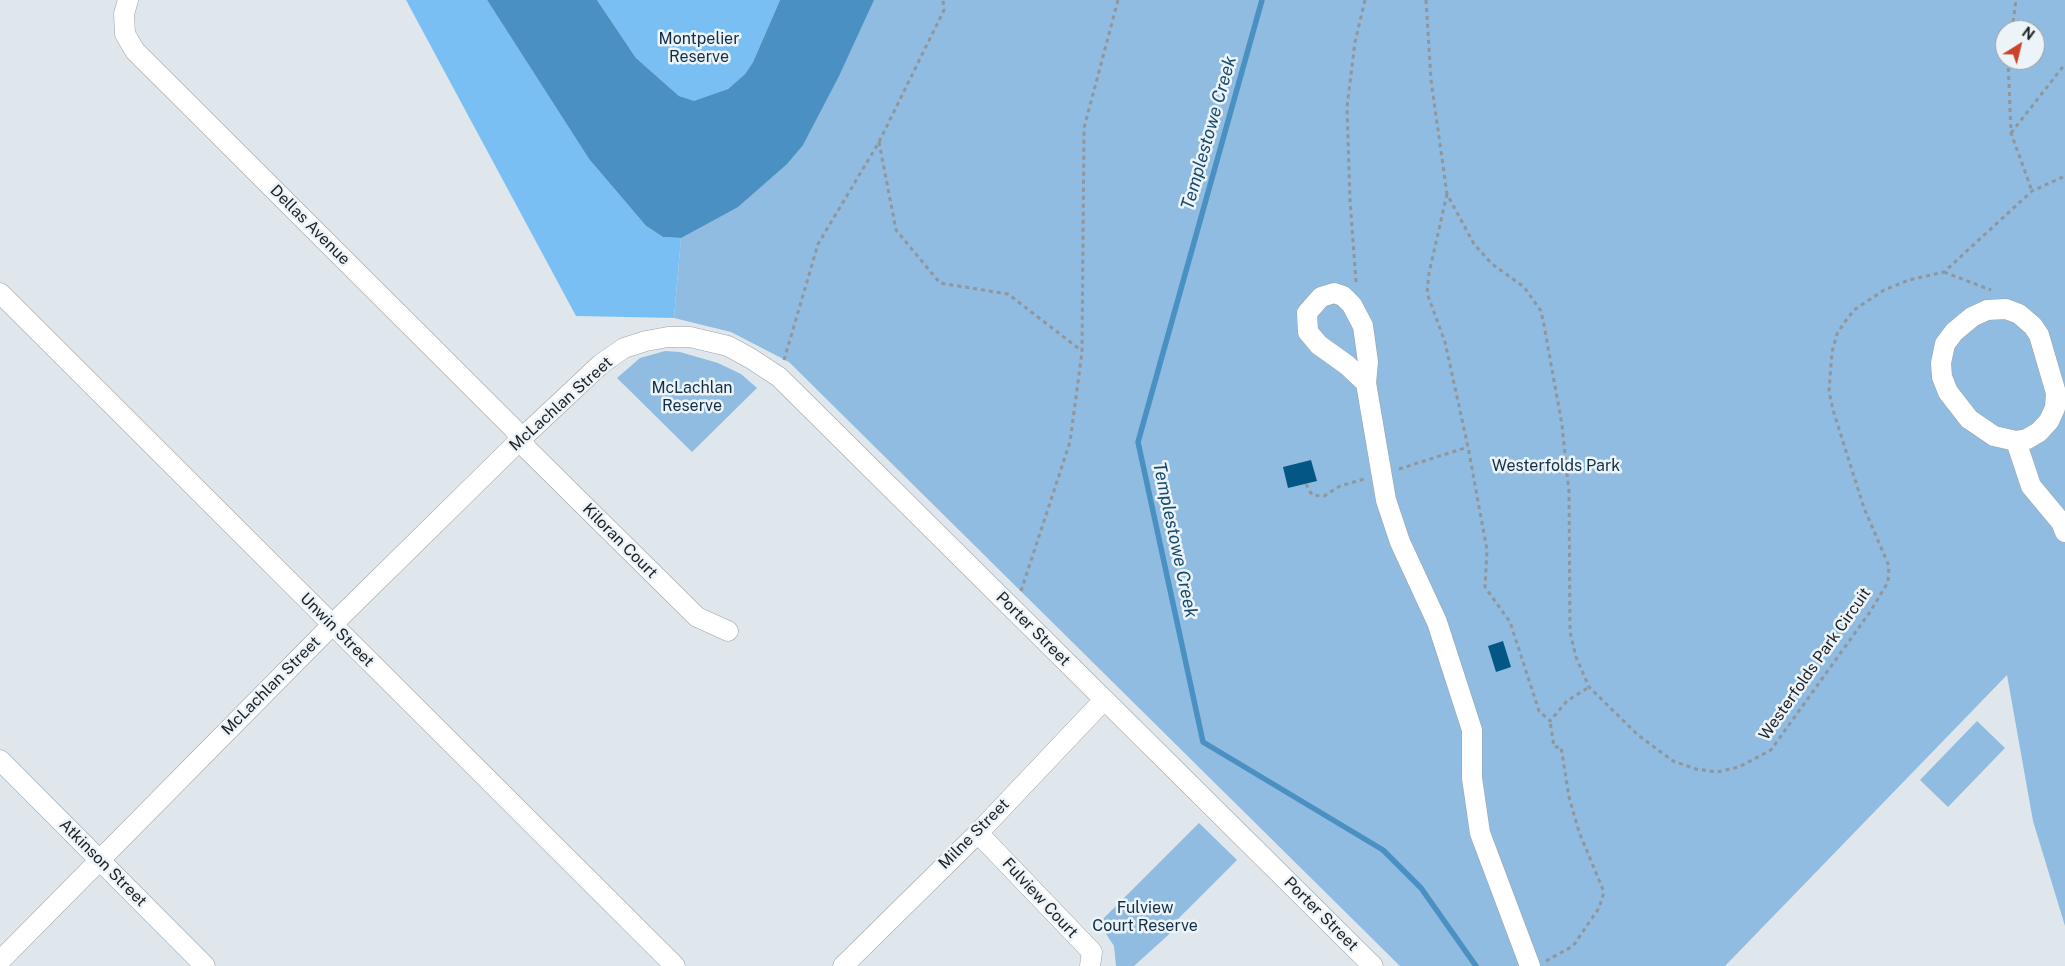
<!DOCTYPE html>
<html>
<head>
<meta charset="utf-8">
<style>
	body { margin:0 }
	#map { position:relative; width:2065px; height:966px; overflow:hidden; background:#dfe7ed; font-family:"Public Sans",sans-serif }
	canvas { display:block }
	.north { position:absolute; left:1995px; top:20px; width:50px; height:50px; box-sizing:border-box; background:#ecf4fa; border:1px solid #999fa4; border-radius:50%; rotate:36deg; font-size:14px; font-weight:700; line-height:20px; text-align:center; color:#1d2023 }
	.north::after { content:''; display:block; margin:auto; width:18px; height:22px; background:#cd4129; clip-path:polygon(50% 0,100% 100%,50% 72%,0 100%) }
</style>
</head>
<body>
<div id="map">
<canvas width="2065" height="966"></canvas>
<div class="north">N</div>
</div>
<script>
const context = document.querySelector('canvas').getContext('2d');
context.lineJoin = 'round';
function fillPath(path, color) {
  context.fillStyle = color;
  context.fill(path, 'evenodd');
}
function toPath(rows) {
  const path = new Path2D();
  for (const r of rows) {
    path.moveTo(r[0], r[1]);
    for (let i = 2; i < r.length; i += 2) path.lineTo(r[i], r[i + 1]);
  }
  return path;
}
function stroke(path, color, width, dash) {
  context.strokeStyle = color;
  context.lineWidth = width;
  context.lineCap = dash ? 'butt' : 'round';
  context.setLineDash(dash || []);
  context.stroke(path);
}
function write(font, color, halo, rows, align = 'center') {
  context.font = font + ' "Public Sans",sans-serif';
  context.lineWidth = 5;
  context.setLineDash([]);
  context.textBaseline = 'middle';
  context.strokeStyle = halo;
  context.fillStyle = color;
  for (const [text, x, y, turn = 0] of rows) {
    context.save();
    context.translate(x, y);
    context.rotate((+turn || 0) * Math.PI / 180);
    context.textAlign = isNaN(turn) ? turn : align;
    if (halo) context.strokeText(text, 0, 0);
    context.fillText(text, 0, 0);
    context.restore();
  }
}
fillPath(toPath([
	[873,0,2065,0,2065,926,2033,821,2007,675,1725,966,1400,966,789,362,731,332,674,318,681,238],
	[2005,30,2035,30,2035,60,2005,60],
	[665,351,680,352,718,363,741,374,757,388,692,452,617,378,640,358],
	[1977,721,2005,748,1948,807,1920,780],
	[1199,823,1237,860,1173,924,1176,928,1134,966,1116,966,1114,946,1099,923]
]), '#8fbce0');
fillPath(toPath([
	[406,0,487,0,589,159,646,226,663,237,681,238,674,318,576,316],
	[597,0,780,0,753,62,745,74,728,89,694,102,679,96,636,58]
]), '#7abff4');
fillPath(toPath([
	[487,0,597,0,636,58,679,96,694,101,728,89,745,74,753,62,780,0,874,0,839,76,803,145,787,164,738,207,681,238,663,237,646,226,589,159]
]), '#4b90c2');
stroke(toPath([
	[1262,0,1138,442,1203,742,1383,850,1421,888,1476,966]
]), '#4b90c2', 5.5);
fillPath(toPath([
	[1311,460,1317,481,1288,488,1283,467],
	[1503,641,1511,667,1496,672,1488,646]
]), '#045785');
const minor = toPath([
	[128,0,124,14,125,34,135,51,514,429,527,449,697,617,728,631],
	[0,293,675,966],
	[2006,309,2019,314,2033,326,2039,335,2056,393,2055,408,2049,421,2039,432,2027,439,2016,441,1994,436,1969,419,1948,392,1942,377,1941,363,1945,344,1954,332,1972,317,1987,310,2006,309],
	[1366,383,1347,365,1319,345,1308,332,1307,313,1321,297,1334,293,1343,296,1352,305,1363,326,1368,362,1366,383,1386,500,1400,542,1437,622,1472,730,1472,778,1480,833,1530,966],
	[2016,441,2031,486,2061,522,2065,532],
	[0,760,205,966],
	[978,833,1092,952,1090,966],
	[0,961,339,618,521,439,601,364,624,348,646,341,668,337,690,337,728,346,750,358,779,377,1373,966],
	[843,966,978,833,1104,700]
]);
stroke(minor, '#9ba2a8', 21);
stroke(toPath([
	[1426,0,1431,80,1447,194,1474,244,1492,264,1524,287,1541,311,1544,325,1562,425,1569,492,1570,632,1576,657,1589,687,1638,735,1673,761,1696,769,1717,772,1739,767,1771,750,1870,612,1888,582,1889,566,1864,508,1833,410,1829,391,1832,352,1837,334,1844,323,1854,310,1884,290,1909,280,1944,272,2032,191,2065,176],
	[2012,30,2016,0],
	[2008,60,2011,133,2032,191],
	[2011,133,2065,64],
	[879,142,896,230,940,283,1008,294,1082,351],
	[1447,194,1429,273,1427,293,1445,342,1468,447,1487,550,1485,587,1510,622,1539,711,1550,721,1567,701,1589,687],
	[1944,272,1991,290],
	[1356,282,1350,200,1347,107,1355,42,1365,0],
	[784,360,818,244,879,142,944,10,943,0],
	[1399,469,1468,447],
	[1306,484,1312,495,1324,496,1340,486,1364,479],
	[1021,591,1070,442,1082,352,1084,128,1118,0],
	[1546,961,1573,946,1599,908,1604,892,1579,832,1569,797,1561,747,1554,747,1550,721]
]), '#90969b', 3, [4, 4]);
stroke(minor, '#fff', 20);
write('16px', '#102f44', '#ecf4fa', [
	["Montpelier",699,39],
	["Reserve",699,57],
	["McLachlan",692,388],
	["Reserve",692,406],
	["Westerfolds Park",1556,466],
	["Fulview",1145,908],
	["Court Reserve",1145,926]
]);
write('16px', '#1d2023', '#ecf4fa', [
	["Dellas Avenue",310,225,45],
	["McLachlan Street",561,404,-42],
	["Kiloran Court",620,541,45],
	["Porter Street",1033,629,45],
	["Unwin Street",337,630,45],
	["Westerfolds Park Circuit",1815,664,-55],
	["McLachlan Street",271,686,-45],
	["Milne Street",974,834,-45],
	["Atkinson Street",103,863,45],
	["Fulview Court",1040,898,47],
	["Porter Street",1321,914,45]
]);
write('italic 18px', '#164a6d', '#ecf4fa', [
	["Templestowe Creek",1209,133,-74],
	["Templestowe Creek",1175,540,78]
]);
</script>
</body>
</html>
